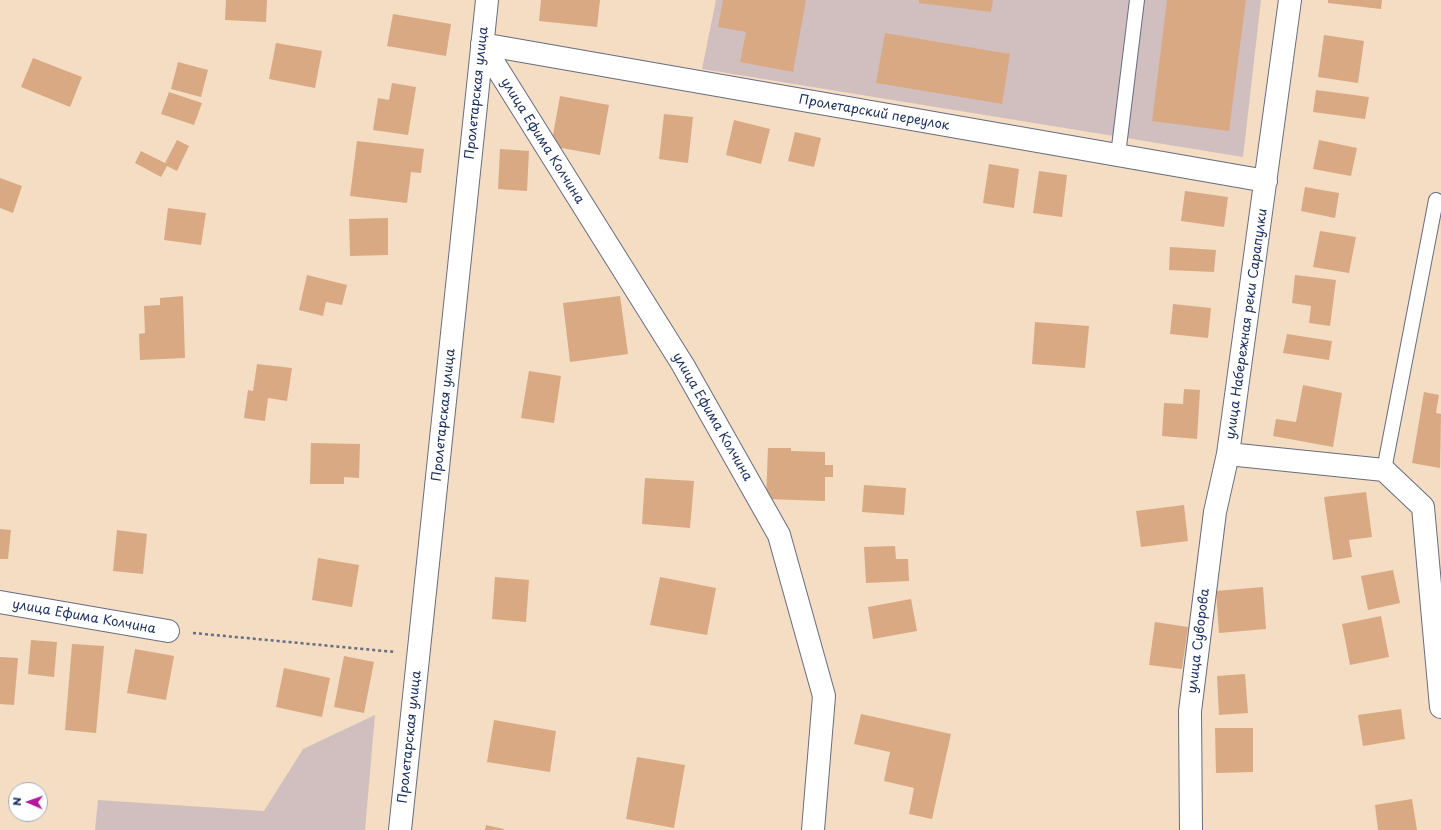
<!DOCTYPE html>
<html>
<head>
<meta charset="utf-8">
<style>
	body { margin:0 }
	#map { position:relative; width:1441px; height:830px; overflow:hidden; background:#f4ddc2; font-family:"Playpen Sans",sans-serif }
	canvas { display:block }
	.north { position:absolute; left:8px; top:782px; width:40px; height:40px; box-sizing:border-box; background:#fff; border:1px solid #a4acbf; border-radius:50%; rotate:272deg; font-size:11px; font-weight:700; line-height:16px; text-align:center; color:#1b2f5e }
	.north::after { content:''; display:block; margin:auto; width:14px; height:18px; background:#b5179e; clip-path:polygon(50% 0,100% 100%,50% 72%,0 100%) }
</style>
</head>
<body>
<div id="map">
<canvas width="1441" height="830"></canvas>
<div class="north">N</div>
</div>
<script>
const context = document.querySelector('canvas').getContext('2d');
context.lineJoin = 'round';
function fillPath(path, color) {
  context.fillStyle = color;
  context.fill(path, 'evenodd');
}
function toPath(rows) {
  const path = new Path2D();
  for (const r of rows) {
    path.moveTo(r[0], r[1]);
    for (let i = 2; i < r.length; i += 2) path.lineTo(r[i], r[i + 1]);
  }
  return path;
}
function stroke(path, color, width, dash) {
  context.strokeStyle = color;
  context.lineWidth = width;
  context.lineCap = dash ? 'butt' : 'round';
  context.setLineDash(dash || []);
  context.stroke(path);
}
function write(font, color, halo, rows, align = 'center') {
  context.font = font + ' "Playpen Sans",sans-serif';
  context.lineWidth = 4;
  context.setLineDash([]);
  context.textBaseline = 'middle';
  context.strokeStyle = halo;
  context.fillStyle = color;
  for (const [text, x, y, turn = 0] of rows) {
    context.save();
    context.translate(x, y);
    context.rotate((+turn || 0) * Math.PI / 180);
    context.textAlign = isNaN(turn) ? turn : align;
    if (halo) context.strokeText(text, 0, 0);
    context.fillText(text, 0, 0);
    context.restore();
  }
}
fillPath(toPath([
	[716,0,1261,0,1243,157,702,69],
	[375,715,365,830,95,830,98,800,264,811,303,749]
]), '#d1bfbf');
fillPath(toPath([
	[226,0,267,0,266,22,225,20],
	[541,0,600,0,597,27,539,21],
	[723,0,806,0,793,72,740,62,746,32,718,27],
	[919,0,993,0,991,12,919,3],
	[1167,0,1246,0,1229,131,1152,121],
	[1328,0,1382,0,1381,9,1328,3],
	[393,14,451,24,446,56,387,46],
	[885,33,1010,54,1002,104,876,83],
	[1324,35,1364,41,1358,83,1318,77],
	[276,43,322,51,315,88,269,79],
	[33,58,82,77,70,107,21,87],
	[178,62,208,70,201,97,171,89],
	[392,83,416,87,408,135,373,130,378,98,389,100],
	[1316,90,1369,97,1365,119,1313,112],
	[169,92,202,103,194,125,161,114],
	[560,96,609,105,600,155,551,146],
	[664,114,693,117,688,163,659,159],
	[734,120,770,129,761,164,726,155],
	[795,132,821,138,814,167,788,161],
	[177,140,189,146,177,171,167,166,161,177,135,163,141,151,165,163],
	[1319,140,1357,148,1351,176,1313,169],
	[357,141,424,149,421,173,411,172,407,203,350,196],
	[500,149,529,151,527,191,498,189],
	[989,164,1019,169,1014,208,983,203],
	[1039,171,1067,175,1062,217,1033,213],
	[0,178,22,186,13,213,0,208],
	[1305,187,1339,193,1335,218,1301,211],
	[1185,191,1228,197,1224,227,1181,221],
	[168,208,206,213,201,245,164,240],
	[388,218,388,255,350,256,349,219],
	[1320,231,1356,237,1349,273,1313,267],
	[1170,247,1216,250,1214,272,1169,270],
	[307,275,347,285,342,305,326,302,323,316,299,310],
	[1295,275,1336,280,1330,326,1309,323,1311,306,1292,303],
	[183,296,185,358,140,360,139,334,145,333,144,306,160,305,160,298],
	[620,296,628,354,570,362,563,303],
	[1173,304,1211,308,1208,338,1170,334],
	[1035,322,1089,326,1085,368,1032,364],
	[1287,334,1332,341,1329,360,1283,353],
	[257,364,292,368,287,401,268,398,265,421,244,418,248,390,253,391],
	[529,371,561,376,554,423,521,418],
	[1303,385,1342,393,1333,447,1273,436,1276,419,1296,422],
	[1184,389,1200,390,1197,439,1162,436,1164,403,1183,404],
	[1424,392,1439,395,1436,413,1441,414,1440,468,1412,463],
	[311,443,360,444,359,478,344,477,344,484,310,484],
	[768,448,791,448,791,451,825,452,825,465,833,465,833,477,825,477,825,501,766,499],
	[645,478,694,481,690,528,642,524],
	[864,485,906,488,904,515,862,512],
	[1366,492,1372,537,1349,540,1352,557,1333,560,1324,497],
	[1184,505,1188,541,1141,547,1136,511],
	[0,529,11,530,8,559,0,559],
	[117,530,147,534,143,574,113,571],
	[895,546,896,559,908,559,909,581,866,583,864,547],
	[318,558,359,565,352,607,312,600],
	[1393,570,1400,603,1368,610,1361,576],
	[495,577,529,580,526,622,492,619],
	[660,577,716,588,707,635,650,625],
	[1263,587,1266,629,1219,633,1216,591],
	[911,599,917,631,873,639,868,607],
	[1381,616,1389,657,1350,665,1342,624],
	[1155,622,1188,627,1182,669,1149,665],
	[31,640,57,642,54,677,28,674],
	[72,644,104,646,96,733,65,730],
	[135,649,174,656,166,700,127,693],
	[344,656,374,662,364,713,334,707],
	[0,657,18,658,14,705,0,704],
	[284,668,330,678,322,717,276,707],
	[1245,674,1248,713,1219,715,1217,676],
	[1401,709,1405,739,1363,746,1358,715],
	[861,714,951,734,932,819,909,814,914,788,884,781,890,752,854,744],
	[494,720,556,731,550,772,487,762],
	[1215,728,1253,728,1253,772,1216,773],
	[637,757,685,765,674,828,626,819],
	[1412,799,1417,830,1378,830,1375,805],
	[486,825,504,829,504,830,485,830]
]), '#d9a984');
const service = toPath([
	[1118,155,1137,0],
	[1384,470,1436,200]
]);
const minor = toPath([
	[1290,0,1228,454,1384,470,1423,507,1441,707],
	[482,44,683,365,779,535,824,696,813,830],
	[482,44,1266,181],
	[0,602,168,631],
	[400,830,487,0],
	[1191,830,1190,711,1215,512,1228,454]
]);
stroke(service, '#676c81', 16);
stroke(minor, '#676c81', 24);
stroke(toPath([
	[193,633,395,652]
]), '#676c81', 2.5, [3, 3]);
stroke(service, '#fff', 14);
stroke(minor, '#fff', 22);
write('13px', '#1b2f5e', '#fff', [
	["Пролетарская улица",477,93,-84],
	["Пролетарский переулок",874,113,10],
	["улица Ефима Колчина",542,141,58],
	["улица Набережная реки Сарапулки",1247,324,-82],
	["Пролетарская улица",444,415,-84],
	["улица Ефима Колчина",712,417,60],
	["улица Ефима Колчина",84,617,10],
	["улица Суворова",1199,641,-83],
	["Пролетарская улица",410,737,-84]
]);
</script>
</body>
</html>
